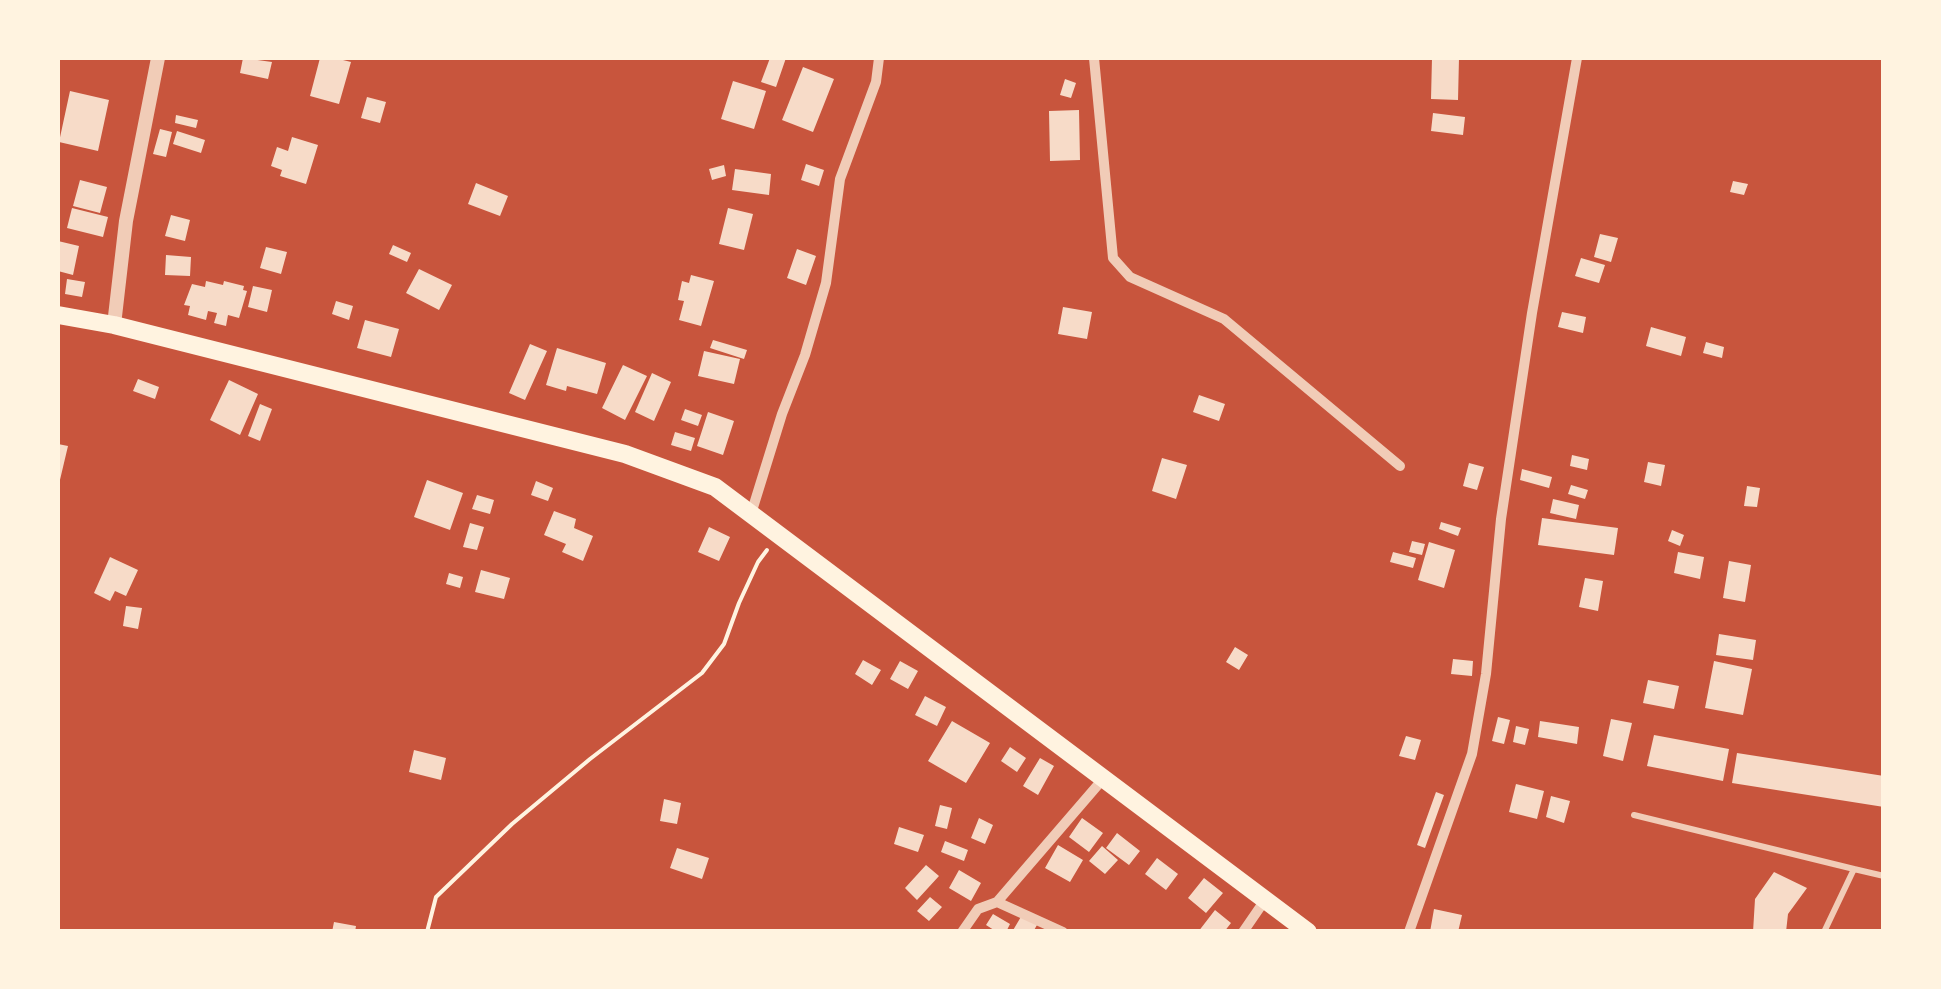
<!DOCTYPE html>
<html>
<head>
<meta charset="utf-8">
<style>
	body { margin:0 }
	#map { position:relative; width:1941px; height:989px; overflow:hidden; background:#c8553d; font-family:"Varela Round",sans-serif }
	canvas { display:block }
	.frame { position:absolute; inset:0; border:60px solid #fff3e0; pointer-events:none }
</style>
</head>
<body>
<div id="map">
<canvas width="1941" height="989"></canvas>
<div class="frame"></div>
</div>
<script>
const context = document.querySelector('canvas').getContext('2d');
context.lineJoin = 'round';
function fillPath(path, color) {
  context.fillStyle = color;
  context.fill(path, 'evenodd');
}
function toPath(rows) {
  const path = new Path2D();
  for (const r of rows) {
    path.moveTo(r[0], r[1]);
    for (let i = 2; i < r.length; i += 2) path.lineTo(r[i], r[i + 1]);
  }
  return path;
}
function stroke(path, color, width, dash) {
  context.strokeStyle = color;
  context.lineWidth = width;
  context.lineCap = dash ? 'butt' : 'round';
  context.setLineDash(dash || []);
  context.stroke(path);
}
fillPath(toPath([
	[243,58,272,62,268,79,240,73],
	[320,58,335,58,351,62,339,104,310,96],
	[770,58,786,58,776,87,761,82],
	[1432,58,1459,58,1458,100,1431,99],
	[803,67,834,79,813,132,782,120],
	[1065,79,1076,83,1071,98,1060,95],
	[733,81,766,91,754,129,721,119],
	[70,91,109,100,98,151,59,142],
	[367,97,386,102,380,123,361,118],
	[1079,110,1080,160,1050,161,1049,111],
	[1433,113,1465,117,1463,135,1431,131],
	[176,115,198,120,196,128,175,123],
	[160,129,172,132,166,157,153,154],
	[177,131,205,140,201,153,173,144],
	[292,137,318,145,306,184,280,176,282,170,271,166,277,147,288,151],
	[806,164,824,170,819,186,801,180],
	[724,165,726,176,712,180,709,169],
	[735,169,771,174,769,195,732,190],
	[80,180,107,187,100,213,73,206],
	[1733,181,1748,184,1744,195,1730,192],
	[476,183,508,196,500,216,468,204],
	[72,208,108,217,103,237,67,228],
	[728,208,753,214,744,250,719,244],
	[171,215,190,220,185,241,165,236],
	[1600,234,1618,238,1611,262,1594,257],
	[58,241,79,246,73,275,58,271],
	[393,245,411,253,407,262,389,254],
	[266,247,287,252,281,274,260,268],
	[797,249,816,256,806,285,787,278],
	[166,255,191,257,190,276,165,275],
	[1581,258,1605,265,1599,283,1575,276],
	[419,269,452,285,439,310,406,293],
	[691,275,714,281,701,326,679,320,684,301,678,300,682,281,689,283],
	[67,279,85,282,82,297,65,294],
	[206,281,223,285,224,281,244,286,243,290,247,291,239,318,228,315,226,326,214,323,217,313,208,311,206,320,188,315,190,306,184,305,192,284,205,287],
	[253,286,272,290,267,312,248,307],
	[336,301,353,306,349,320,332,314],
	[1063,307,1092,312,1087,339,1058,334],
	[1562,312,1586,317,1583,333,1558,327],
	[365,320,399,329,391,357,357,348],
	[1651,327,1686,337,1681,356,1646,346],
	[713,340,747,350,744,359,710,348],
	[1706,342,1724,347,1722,358,1703,353],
	[530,344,547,351,525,400,509,393],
	[557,348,606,363,597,394,567,386,566,391,546,385],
	[704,351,740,359,734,384,698,376],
	[623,365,647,376,625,420,602,408],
	[652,373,671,382,654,421,635,412],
	[138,379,159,387,155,399,133,391],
	[229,380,258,394,240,435,210,420],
	[1199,395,1225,404,1219,421,1193,412],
	[260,404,272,409,260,441,248,436],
	[685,409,702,415,698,426,681,420],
	[708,412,734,421,723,455,697,446],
	[675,432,695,438,691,451,671,445],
	[58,444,68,446,59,484,58,483],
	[1572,455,1589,459,1587,470,1570,466],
	[1162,458,1187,465,1176,499,1152,491],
	[1648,462,1665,465,1661,486,1644,482],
	[1469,463,1484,467,1477,490,1463,486],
	[1522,469,1552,477,1549,488,1520,480],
	[427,480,463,493,450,530,414,517],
	[536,481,553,488,548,501,531,495],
	[1571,485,1588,490,1585,499,1568,494],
	[1747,486,1760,488,1757,507,1744,506],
	[477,495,494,500,490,514,472,509],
	[1553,499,1579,505,1576,519,1550,513],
	[554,511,576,519,574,528,593,536,583,561,562,552,566,544,544,535],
	[1542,518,1618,528,1614,555,1538,545],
	[1441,522,1461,528,1458,536,1439,529],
	[470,523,484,527,477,550,463,547],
	[709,527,730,537,719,561,698,552],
	[1672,530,1684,535,1680,546,1668,541],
	[1412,541,1425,544,1422,555,1409,552],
	[1429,542,1455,550,1444,588,1418,580],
	[1393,552,1416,558,1413,568,1390,562],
	[1678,552,1704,557,1700,579,1674,573],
	[110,557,138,570,126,596,115,591,110,601,94,593],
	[1729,561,1751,565,1745,602,1723,598],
	[481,570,510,578,504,599,475,592],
	[449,573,463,577,460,588,446,584],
	[1585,578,1603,581,1598,611,1579,607],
	[126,606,142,608,138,629,123,626],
	[1719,634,1756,640,1753,660,1716,655],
	[1235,647,1248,655,1239,670,1226,662],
	[1453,659,1473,661,1472,676,1451,674],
	[863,660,881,670,872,685,855,674],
	[900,661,918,671,908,689,890,679],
	[1714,661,1752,669,1743,715,1705,708],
	[1648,680,1679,686,1674,709,1643,703],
	[925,696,946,707,937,726,915,715],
	[1498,717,1510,720,1504,744,1492,741],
	[1611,719,1632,723,1623,761,1603,756],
	[952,721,990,743,966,783,928,761],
	[1540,721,1579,727,1577,744,1538,737],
	[1516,726,1529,729,1525,745,1513,742],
	[1654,735,1729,749,1723,781,1647,766],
	[1406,736,1421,740,1415,760,1399,756],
	[1010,747,1026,758,1017,772,1001,761],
	[414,750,446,758,441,780,409,772],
	[1737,753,1884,776,1884,807,1732,783],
	[1040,758,1054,766,1038,795,1023,786],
	[1516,784,1544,791,1537,819,1509,812],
	[1436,792,1444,795,1425,848,1417,845],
	[1551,796,1570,801,1564,823,1546,817],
	[664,799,681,803,677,824,660,821],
	[940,805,952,808,947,829,935,826],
	[979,818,993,825,985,844,971,838],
	[1082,818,1103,833,1089,852,1069,837],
	[899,827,924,835,918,852,894,844],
	[1117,833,1140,851,1129,865,1106,848],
	[945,841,968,850,964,861,941,852],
	[1058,845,1083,860,1070,882,1045,868],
	[1102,846,1118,860,1105,874,1089,861],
	[677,848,709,858,702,879,670,868],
	[1157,858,1178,874,1166,890,1145,874],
	[926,865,939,876,917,900,905,888],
	[959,870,981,883,971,901,949,888],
	[1774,872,1807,888,1788,914,1786,932,1753,932,1755,899],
	[1204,878,1223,893,1206,913,1188,898],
	[930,897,942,907,929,921,917,911],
	[1434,909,1462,915,1458,932,1430,932],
	[1215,910,1231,923,1224,932,1198,932],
	[993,914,1010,924,1006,932,997,932,986,925],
	[1022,915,1037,925,1033,932,1012,932],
	[334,922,356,926,355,932,332,932]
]), '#f7dbc8');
stroke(toPath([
	[427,932,436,897,512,824,590,759,702,673,724,644,739,603,758,562,767,550]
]), '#fff3e0', 4);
stroke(toPath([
	[1634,815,1854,869],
	[1824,932,1854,869,1884,876]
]), '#f1ccb7', 6);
stroke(toPath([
	[1094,58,1113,258,1130,277,1224,319,1400,466],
	[751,514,782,414,805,355,826,283,840,179,876,82,879,58],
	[997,902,1103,779],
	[962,932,978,909,997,902,1063,932],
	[1243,932,1265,900],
	[1409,932,1472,754,1486,674,1501,519,1532,313,1577,58]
]), '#f1ccb7', 10);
stroke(toPath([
	[114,325,126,221,158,58]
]), '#f1ccb7', 14);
stroke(toPath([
	[58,315,114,325,625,454,715,487,1308,932]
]), '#fff3e0', 18);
</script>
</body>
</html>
